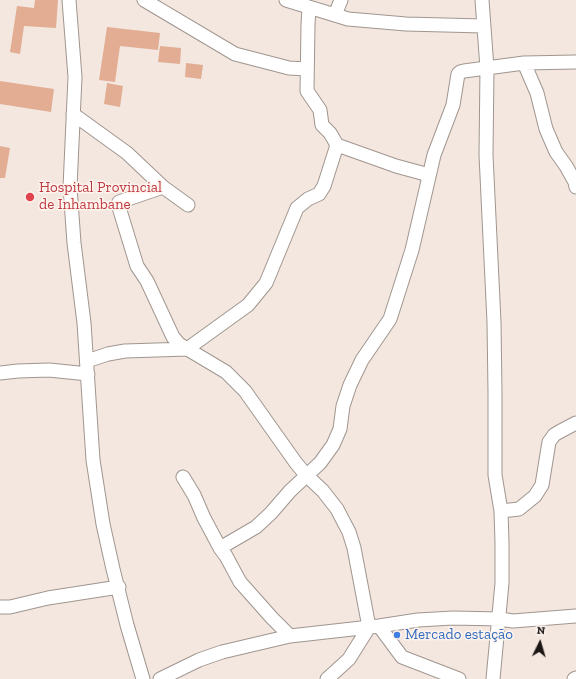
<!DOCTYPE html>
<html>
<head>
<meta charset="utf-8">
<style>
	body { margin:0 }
	#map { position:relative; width:576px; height:679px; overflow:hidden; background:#f3e7e0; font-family:"Zilla Slab",serif }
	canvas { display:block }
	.north { position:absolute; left:520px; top:623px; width:40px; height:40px; -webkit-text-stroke:3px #fff5ef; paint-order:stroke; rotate:5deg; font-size:11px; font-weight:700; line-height:16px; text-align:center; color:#1a1614 }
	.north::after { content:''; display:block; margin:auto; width:14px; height:18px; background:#1a1614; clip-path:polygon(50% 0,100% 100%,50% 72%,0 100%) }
</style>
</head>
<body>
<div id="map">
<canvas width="576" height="679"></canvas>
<div class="north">N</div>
</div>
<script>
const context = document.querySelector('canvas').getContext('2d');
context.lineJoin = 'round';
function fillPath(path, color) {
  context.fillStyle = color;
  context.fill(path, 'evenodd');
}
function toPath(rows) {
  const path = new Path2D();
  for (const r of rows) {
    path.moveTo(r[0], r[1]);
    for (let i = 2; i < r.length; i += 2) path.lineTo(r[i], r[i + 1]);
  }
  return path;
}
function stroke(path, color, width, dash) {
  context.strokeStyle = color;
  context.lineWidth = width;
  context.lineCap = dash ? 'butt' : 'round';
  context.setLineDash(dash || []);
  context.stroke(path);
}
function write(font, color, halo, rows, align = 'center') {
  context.font = font + ' "Zilla Slab",serif';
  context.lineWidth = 3;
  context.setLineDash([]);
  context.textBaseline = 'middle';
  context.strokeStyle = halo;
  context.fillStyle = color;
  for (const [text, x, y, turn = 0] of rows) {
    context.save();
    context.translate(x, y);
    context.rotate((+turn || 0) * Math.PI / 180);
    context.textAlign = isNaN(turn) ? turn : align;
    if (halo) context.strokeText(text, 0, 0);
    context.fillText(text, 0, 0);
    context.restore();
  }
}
fillPath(toPath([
	[35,0,58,0,56,28,24,26,20,54,10,52,17,6,34,8],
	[107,27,160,33,158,50,120,46,115,82,99,80],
	[160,46,181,48,180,64,158,62],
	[186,63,203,65,201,79,185,77],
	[0,81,54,89,51,112,0,104],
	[107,83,123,86,120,107,104,104],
	[0,146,10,148,5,178,0,178]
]), '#e2ad93');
const street = toPath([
	[69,0,75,77,70,187,74,243,84,323,93,460,103,524,113,569,127,625,143,679],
	[144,0,235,54,289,68,307,69],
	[286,0,348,19,406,24,483,26],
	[482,0,487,68,486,155,494,322,495,393,495,475,501,511,502,543,502,583,493,679],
	[309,7,308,25,307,91,320,110,322,125,330,133,337,145,396,166,429,175],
	[335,15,341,0],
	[524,63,537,93,546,129,556,152,566,166,575,182,576,187],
	[73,114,127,153,163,187,122,201,119,202,118,204,137,266,147,281,173,337,179,344,226,372,245,391,296,463,306,475,323,491,337,509,349,532,354,548,369,627,349,659,327,679],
	[163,187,188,205],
	[87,361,108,354,125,351,187,349,248,305,266,283,297,208,308,199,319,194,324,186,337,145],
	[0,373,18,371,49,370,88,374],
	[183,477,194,495,204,518,220,548,226,556,240,582,272,618,290,636],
	[501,511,519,509,535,496,542,485,549,442,554,435,559,432,576,423],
	[220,548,256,527,271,513,290,491,320,463,333,445,340,429,343,406,350,385,362,360,390,319,412,250,434,155,453,105,458,74,460,72,464,71,524,63,576,62],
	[0,607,10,607,48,598,119,587],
	[379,626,402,657,459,679],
	[160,679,199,660,222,652,290,636,379,626,418,620,453,618,500,619,513,621,576,616],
	[574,679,576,678]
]);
stroke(street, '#a0968f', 15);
stroke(street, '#fff', 13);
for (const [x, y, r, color] of [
	[30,197,5,"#e0444e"],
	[397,635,4,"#3f7fe0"]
]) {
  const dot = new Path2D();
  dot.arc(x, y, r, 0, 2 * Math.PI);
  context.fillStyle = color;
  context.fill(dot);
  stroke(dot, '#fff5ef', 1.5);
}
write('15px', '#be3a42', '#fff5ef', [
	["Hospital Provincial",39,188],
	["de Inhambane",39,205]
], 'left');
write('15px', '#366cbe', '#fff5ef', [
	["Mercado estação",405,635]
], 'left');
</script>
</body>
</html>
